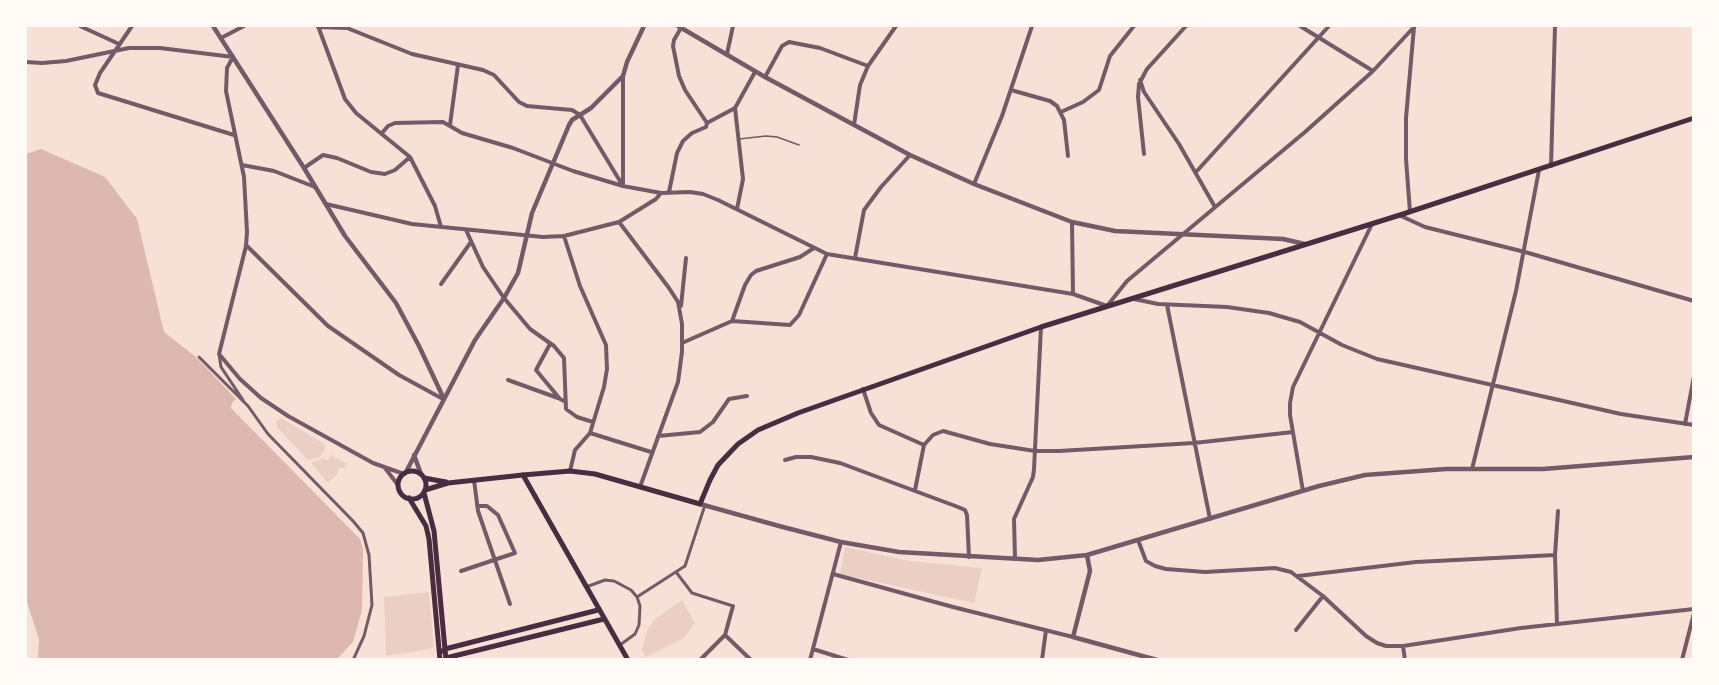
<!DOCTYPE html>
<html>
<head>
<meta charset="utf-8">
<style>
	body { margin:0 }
	#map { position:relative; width:1719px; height:685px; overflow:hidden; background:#f7e1d7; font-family:Figtree,sans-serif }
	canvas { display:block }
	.frame { position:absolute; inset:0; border:27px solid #fffaf5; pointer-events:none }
</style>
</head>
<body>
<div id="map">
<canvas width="1719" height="685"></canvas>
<div class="frame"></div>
</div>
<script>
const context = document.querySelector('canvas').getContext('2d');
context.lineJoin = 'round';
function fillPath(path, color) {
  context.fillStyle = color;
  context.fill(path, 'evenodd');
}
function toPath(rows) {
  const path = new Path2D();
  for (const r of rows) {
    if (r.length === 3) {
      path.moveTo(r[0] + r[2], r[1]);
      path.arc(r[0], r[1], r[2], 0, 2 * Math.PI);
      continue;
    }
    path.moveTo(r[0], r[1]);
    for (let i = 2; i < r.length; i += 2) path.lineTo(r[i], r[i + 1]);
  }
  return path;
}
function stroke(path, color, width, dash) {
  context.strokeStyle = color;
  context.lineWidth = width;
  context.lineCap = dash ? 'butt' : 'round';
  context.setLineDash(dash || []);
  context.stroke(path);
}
fillPath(toPath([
	[281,418,326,445,321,456,308,460,277,427,276,421],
	[331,455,348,464,344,468,339,468,338,473,328,483,311,463,323,458,328,460],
	[845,547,910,561,982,568,974,603,840,574],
	[429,592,434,648,386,656,384,597],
	[682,600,695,623,684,638,646,657,642,650,648,629,655,619]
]), '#ebcfc5');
fillPath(toPath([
	[41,149,105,177,137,219,164,332,196,357,236,399,232,403,231,408,360,539,363,548,362,610,353,642,337,659,38,659,39,639,26,599,26,154]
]), '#dcb8b0');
stroke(toPath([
	[739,139,766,136,777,137,799,145]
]), '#755966', 1.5);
stroke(toPath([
	[219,354,221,367,243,400],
	[199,357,248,406,268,434,353,521,363,533,369,555,372,605,364,636,353,660],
	[676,572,692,593,733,606],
	[586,587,605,580,614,581,631,590,637,597,640,606,639,625,635,634,620,645],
	[637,597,685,566,705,505]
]), '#755966', 3);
stroke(toPath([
	[80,26,119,44],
	[132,26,100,73,95,85,98,93,234,135],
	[318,26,345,99,356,113,410,157,435,206,441,227],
	[1300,26,1373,71],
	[318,27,347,28,412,54,483,70,494,75,519,102,527,106,572,110,580,115,623,186],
	[681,28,674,40,673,46,679,76,685,90,707,123],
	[221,38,244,26],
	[727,54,733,26],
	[26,62,42,63,66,61,129,48,160,48,233,57,227,68,226,91,244,177,247,232,246,246,219,354,240,379,261,398,288,416,373,463,404,474],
	[765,77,782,46,789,42,820,48,868,66],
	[1140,80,1144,92,1179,144,1215,207],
	[1011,90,1050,101,1057,106,1064,120,1068,156],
	[735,108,743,179,737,209],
	[1061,112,1083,102,1099,90,1110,56,1134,26],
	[450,125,458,65],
	[854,125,860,85,868,66,896,26],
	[382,133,388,126,395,123,443,122,462,133,513,148,573,171,623,186,661,193],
	[1144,154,1138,97,1139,84,1147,69,1186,26],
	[242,165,274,171,315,187],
	[1551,166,1555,26],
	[304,168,323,155,337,158,371,172,385,174,395,170,410,157],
	[1196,172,1329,26],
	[974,184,1002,116,1032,26],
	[623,185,623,76],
	[669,192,677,153,683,141,692,133,706,127,707,123,735,108,755,72],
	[326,204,412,224,543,237,564,236,619,222,656,199,661,193,690,192,703,194,718,200,827,254,1073,294,1107,306,1127,281,1305,132,1373,71,1415,26],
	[1410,212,1406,159,1406,118,1414,27],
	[1401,216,1425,227,1525,252,1694,301],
	[619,222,669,288,678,302,682,324,682,352,678,382,640,487],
	[1072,222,1073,294],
	[466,230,483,267,504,298,530,329,554,346,564,358,566,409,577,417,593,422],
	[564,236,580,286,606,345,607,369,604,387,590,433,575,450,570,471],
	[247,246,328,326,399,375,443,399],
	[855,258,864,210,881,187,910,155],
	[441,284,471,242],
	[1134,299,1158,304,1227,307,1269,313,1300,322,1342,345,1377,359,1621,414,1694,425],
	[1167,305,1210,519],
	[681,306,686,258],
	[732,321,745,285,751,275,756,271,800,257,814,248],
	[682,343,732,321,790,325,799,315,827,254],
	[550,344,536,370,560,399,564,401],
	[508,380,558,398],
	[863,389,871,413,879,425,924,445],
	[1685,424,1694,376],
	[590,433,651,452],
	[658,436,700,432,713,422,729,399,747,396],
	[785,460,796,457,811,457,840,463,958,507,965,510,967,515,969,557],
	[385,468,398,485],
	[1472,469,1516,291,1539,170],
	[474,480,478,511,510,604],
	[915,490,924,445,933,435,943,431,990,444,1035,451,1059,451,1194,443,1293,432],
	[1303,491,1290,415,1290,403,1293,387,1372,224],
	[1138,540,1146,561,1155,566,1166,569,1205,572,1275,568,1291,572,1323,596,1366,636,1377,643,1386,646,1403,646,1521,628,1694,609],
	[1015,559,1014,519,1033,477,1034,469,1041,327],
	[461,571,515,553,498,515,487,506,477,506],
	[833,574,953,607,1073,637],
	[1298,576,1416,562,1555,555],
	[1557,624,1555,555,1558,511],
	[1296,630,1323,596],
	[725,635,751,660],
	[1403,646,1405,660],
	[813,649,848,660],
	[700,660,725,635,733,606],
	[810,660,841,542],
	[1042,660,1046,630],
	[1682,660,1694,613]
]), '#755966', 4);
stroke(toPath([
	[213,26,304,168,345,236,396,303,419,346,444,399],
	[678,26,765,77,910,155,974,184,1072,222,1115,231,1283,239,1305,244],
	[414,455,421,474],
	[406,472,475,340,504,298,518,273,532,213,569,125,572,120,591,108,623,76,627,62,644,26],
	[700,504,779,526,841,542,899,552,1038,560,1087,555,1319,486,1365,475,1446,469,1543,469,1694,457],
	[1087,555,1090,571,1073,637,1157,660]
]), '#755966', 4.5);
stroke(toPath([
	[523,475,570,471,595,474,700,504,710,480,718,465,738,444,758,430,798,413,1041,327,1400,215,1694,118]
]), '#4a2c40', 5);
stroke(toPath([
	[412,485,14],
	[424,478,446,482],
	[425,490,448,483,523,475,628,660],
	[424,493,434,531,446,660],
	[409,498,426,526,429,539,440,660],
	[443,651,445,649,598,610],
	[446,658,604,619]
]), '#4a2c40', 5);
</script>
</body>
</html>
